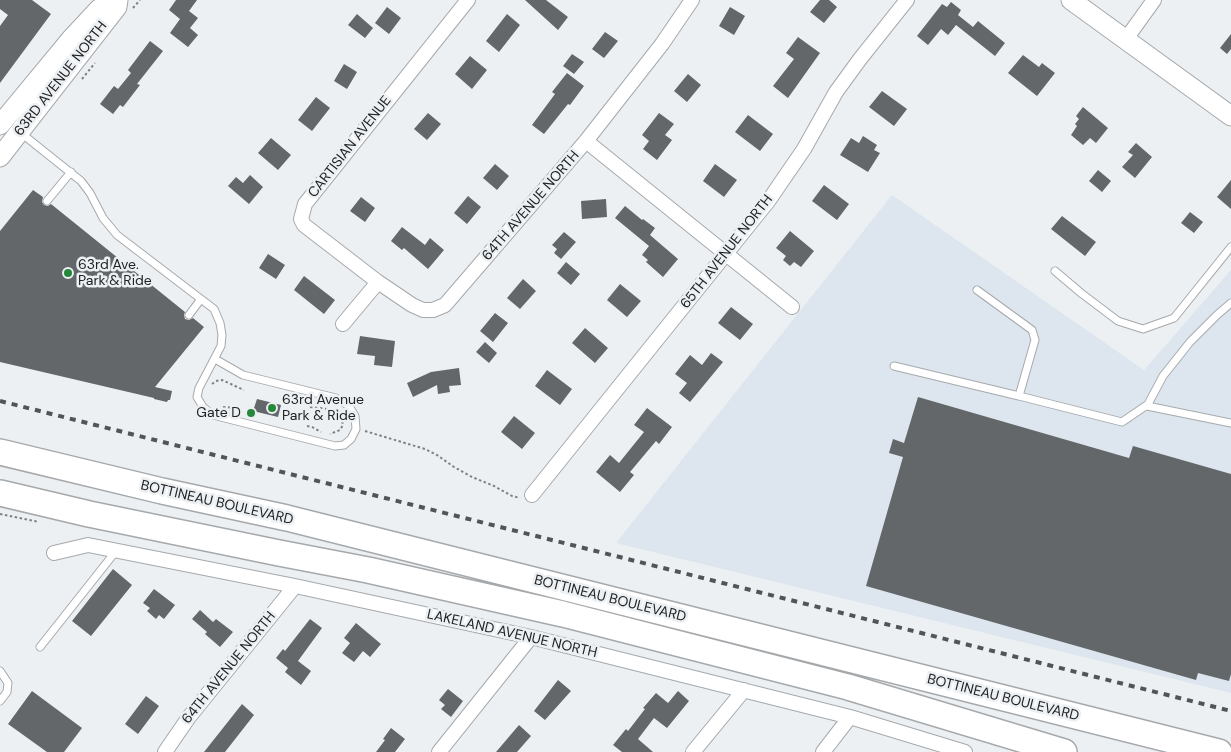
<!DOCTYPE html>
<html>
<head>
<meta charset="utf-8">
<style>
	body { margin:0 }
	canvas { display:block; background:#ecf0f3 }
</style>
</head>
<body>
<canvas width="1231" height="752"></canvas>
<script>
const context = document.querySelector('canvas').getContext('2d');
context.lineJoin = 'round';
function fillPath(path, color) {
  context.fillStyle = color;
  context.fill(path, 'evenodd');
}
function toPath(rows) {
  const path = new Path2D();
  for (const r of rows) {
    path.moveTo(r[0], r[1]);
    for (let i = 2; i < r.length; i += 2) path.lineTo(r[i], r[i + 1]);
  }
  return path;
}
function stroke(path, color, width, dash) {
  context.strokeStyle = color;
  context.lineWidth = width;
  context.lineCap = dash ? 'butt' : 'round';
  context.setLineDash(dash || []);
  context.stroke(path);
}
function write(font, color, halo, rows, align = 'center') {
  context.font = font + ' "DM Sans",sans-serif';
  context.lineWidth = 5;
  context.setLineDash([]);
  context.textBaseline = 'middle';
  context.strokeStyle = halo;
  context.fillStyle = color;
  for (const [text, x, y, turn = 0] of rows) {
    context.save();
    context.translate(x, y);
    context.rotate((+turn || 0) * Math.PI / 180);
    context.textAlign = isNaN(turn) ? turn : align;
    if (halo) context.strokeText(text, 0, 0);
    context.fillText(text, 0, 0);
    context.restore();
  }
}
fillPath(toPath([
	[892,195,1144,370,1231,270,1231,693,616,543]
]), '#dde6ef');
fillPath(toPath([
	[0,0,32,0,51,14,0,83,0,26,8,15,0,9],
	[176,0,197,0,189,11,198,18,190,28,198,35,188,47,170,33,180,19,169,10],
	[525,0,546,0,568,17,558,30],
	[820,0,829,0,837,7,824,23,810,12],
	[951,2,961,10,958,15,973,27,978,21,1005,43,995,56,956,25,948,35,941,29,928,45,917,36,942,4,947,7],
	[387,7,401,18,389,34,375,23],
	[730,7,745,16,734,35,719,26],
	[357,14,373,28,365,38,348,25],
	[507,14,520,25,499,52,486,41],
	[605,32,618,41,604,58,592,49],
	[1231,34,1231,49,1227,54,1220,48],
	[798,37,820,53,788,98,773,86,794,59,786,53],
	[150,41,163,51,137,84,140,85,123,107,120,105,113,114,100,104,114,86,118,89,131,73,128,70],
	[572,54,584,62,574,74,563,66],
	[1023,55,1039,67,1042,63,1055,73,1037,96,1008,73],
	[470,56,487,70,472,89,455,74],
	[344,64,357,72,347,89,334,81],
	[567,73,584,86,570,105,568,104,544,134,532,125,555,94,552,92],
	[688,74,701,85,687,102,674,91],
	[882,91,907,109,894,126,869,107],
	[316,97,330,108,312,131,298,120],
	[1083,107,1108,128,1096,143,1090,138,1083,145,1071,135,1077,126,1075,124,1079,119,1076,116],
	[428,113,441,124,427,140,414,129],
	[659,113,674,124,665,135,672,140,657,160,643,149,649,141,642,135],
	[748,115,773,134,760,151,735,132],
	[863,136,877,145,874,150,880,153,868,172,840,155,851,138,859,143],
	[271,138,291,155,278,170,258,153],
	[1136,143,1152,157,1135,178,1122,167,1133,155,1128,152],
	[495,164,509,176,497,190,483,178],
	[715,164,737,180,724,197,703,181],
	[1098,170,1111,181,1102,192,1089,181],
	[250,175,263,187,249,204,228,186,236,177,243,183],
	[1231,180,1231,209,1217,197],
	[824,185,849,204,837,220,812,201],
	[33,190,43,197,42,202,44,205,48,206,51,204,185,312,184,315,185,319,189,320,193,318,204,327,155,387,172,391,170,400,168,400,167,402,154,399,154,398,0,362,0,231],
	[468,196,481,207,467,224,454,213],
	[361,197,375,208,365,222,350,211],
	[606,199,607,217,582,219,581,201],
	[625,206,642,220,643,219,655,228,650,235,678,259,663,277,646,262,648,260,642,255,649,246,615,218],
	[1190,212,1203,222,1194,233,1181,223],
	[1062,216,1096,242,1085,256,1051,229],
	[402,227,425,245,430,238,444,250,428,269,404,248,402,250,391,241],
	[790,231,814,251,801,267,794,262,790,266,783,260,786,256,776,248],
	[564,232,576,242,561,259,554,253,557,249,552,245],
	[268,254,285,265,276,279,259,268],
	[566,262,580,274,571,285,557,273],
	[304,276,335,300,324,314,294,290],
	[523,279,536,291,520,309,507,298],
	[620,284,641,301,627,317,607,300],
	[731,307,753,324,740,340,718,323],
	[495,313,508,323,493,342,480,331],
	[585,328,608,348,595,363,572,343],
	[360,336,395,341,392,367,374,365,375,356,357,354],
	[485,342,497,353,489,363,476,352],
	[711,353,723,362,690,402,679,393,687,383,675,374,690,355,702,365],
	[459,368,461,385,449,386,450,392,438,394,437,385,413,397,407,383,431,372],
	[547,370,572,389,560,405,535,386],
	[918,397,1129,458,1133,446,1231,474,1231,674,1229,681,1198,673,1196,680,866,586,903,457,889,453,893,439,904,443],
	[257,399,281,405,278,417,253,411],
	[647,408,672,427,659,444,656,441,630,472,634,475,620,492,596,472,610,455,619,463,627,453,644,432,634,425],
	[514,416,535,433,522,449,501,432],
	[113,569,132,585,91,636,72,621],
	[154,589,175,605,164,619,159,615,156,619,147,611,150,608,143,603],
	[200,610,213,622,216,619,233,632,220,647,205,634,207,632,192,619],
	[310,619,322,628,298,661,311,671,301,685,285,672,288,668,276,658,283,649,285,651],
	[356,623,381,644,370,657,363,651,354,662,342,653,350,643,344,638],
	[558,680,571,691,545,720,534,711],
	[448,689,463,701,451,717,441,709,445,705,439,700],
	[32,691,82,728,64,752,47,752,8,724],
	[678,691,689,701,667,728,654,718,638,739,653,752,622,752,613,745,626,729,628,731,645,709,643,708,656,693,668,703],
	[146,696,159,706,138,734,125,724],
	[242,704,254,715,225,752,204,752],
	[519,725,531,736,517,752,496,752],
	[391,728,405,739,395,752,376,752,385,740,383,739]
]), '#636769');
const lane = toPath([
	[21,133,81,181,90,193,103,218,117,235,214,309,220,323,222,335,221,346,199,388,197,397,203,407,213,415,335,446,344,445,351,439,356,429,355,416,349,406,336,398,243,375,215,359],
	[47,201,71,172],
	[1055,271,1081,293,1118,321,1143,329,1174,318,1231,247],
	[977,290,1032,330,1035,340,1019,396,1122,422,1147,405],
	[1231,303,1217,315,1190,342,1163,376,1147,406,1231,423],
	[189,315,201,299],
	[894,366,1019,396],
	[40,647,116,551],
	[0,671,8,683,7,692,0,701]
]);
const street = toPath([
	[1126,39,1154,0],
	[586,141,792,307],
	[378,282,304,225,301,219,305,204,468,0],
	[343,324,378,282,412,305,423,310,433,310,445,305,586,141,662,44,692,0],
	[532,495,769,200,804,149,836,92,860,59,907,0],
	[54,553,88,545,295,586,531,637,850,717,965,752],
	[165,752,189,717,295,586],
	[439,752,531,637],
	[693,752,744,690],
	[823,752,850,717]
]);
const secondary = toPath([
	[1071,0,1231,116],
	[0,125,71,39,99,9,113,0],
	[0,157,117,7,118,0]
]);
const highway = toPath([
	[0,452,162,491,287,518,1219,752],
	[0,493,89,514,279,553,368,570,563,614,848,687,1064,752]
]);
stroke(lane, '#a6a9ac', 9);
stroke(street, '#a6a9ac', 16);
stroke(secondary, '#a6a9ac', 21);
stroke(highway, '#a6a9ac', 28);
stroke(toPath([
	[133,8,140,0],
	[82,79,95,63],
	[212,384,216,381,222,380,244,390],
	[223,407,239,408],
	[310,407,337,410,341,415,343,425,340,430,330,434],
	[307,426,312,427,321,432],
	[365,431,425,449,437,455,454,467,472,477,494,486,512,496,520,498],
	[0,514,39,522]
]), '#7e8183', 2, [2.5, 2.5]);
stroke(lane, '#fff', 7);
stroke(street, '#fff', 14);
stroke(secondary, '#fff', 19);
stroke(highway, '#fff', 25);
stroke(toPath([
	[0,401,1231,711]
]), '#525456', 4, [6, 6]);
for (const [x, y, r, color] of [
	[68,273,5,"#25873a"],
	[272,408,5,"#25873a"],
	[251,413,5,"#25873a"]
]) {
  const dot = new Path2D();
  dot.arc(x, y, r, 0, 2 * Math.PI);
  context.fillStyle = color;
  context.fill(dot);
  stroke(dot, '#ecf0f3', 2);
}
write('14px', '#212224', '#ecf0f3', [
	["63RD AVENUE NORTH",61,79,-52],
	["CARTISIAN AVENUE",350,147,-52],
	["64TH AVENUE NORTH",531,206,-49],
	["65TH AVENUE NORTH",727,252,-52],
	["BOTTINEAU BOULEVARD",217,503,13],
	["BOTTINEAU BOULEVARD",610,599,14],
	["LAKELAND AVENUE NORTH",512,634,13],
	["64TH AVENUE NORTH",229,668,-51],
	["BOTTINEAU BOULEVARD",1003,698,14]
]);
write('14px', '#212224', '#ecf0f3', [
	["63rd Ave.",78,265],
	["Park & Ride",78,281],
	["63rd Avenue",282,400],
	["Park & Ride",282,416],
	["Gate D",241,413,"right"]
], 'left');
</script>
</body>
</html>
